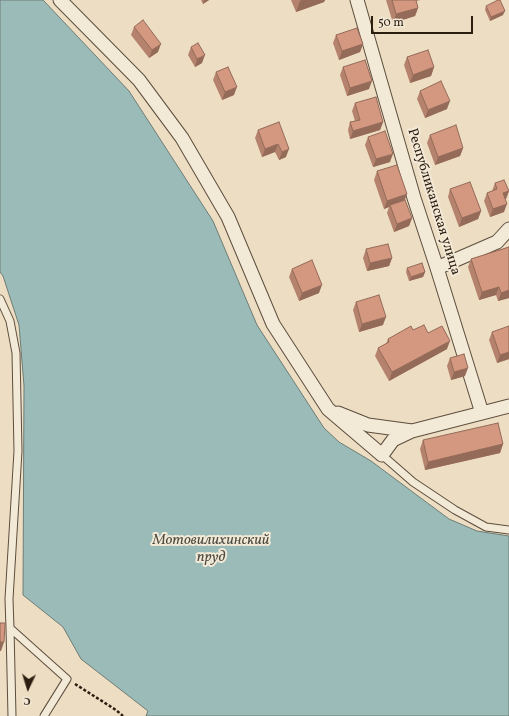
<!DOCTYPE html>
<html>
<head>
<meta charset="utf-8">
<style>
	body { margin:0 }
	#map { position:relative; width:509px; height:716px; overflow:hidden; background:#edddc2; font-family:Vollkorn,serif }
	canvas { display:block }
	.north { position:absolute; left:8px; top:668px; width:40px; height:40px; -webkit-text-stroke:3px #f3e9d7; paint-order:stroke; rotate:184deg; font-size:11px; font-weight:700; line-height:16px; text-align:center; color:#2c1d11 }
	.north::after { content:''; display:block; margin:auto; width:14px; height:18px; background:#2c1d11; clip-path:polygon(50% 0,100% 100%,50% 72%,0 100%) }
	.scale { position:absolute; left:371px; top:16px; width:102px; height:18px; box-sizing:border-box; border:2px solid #2c1d11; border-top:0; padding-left:5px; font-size:12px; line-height:14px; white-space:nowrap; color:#2c1d11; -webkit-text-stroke:3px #f3e9d7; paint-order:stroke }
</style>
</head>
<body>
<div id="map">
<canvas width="509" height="716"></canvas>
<div class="north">С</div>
<div class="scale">50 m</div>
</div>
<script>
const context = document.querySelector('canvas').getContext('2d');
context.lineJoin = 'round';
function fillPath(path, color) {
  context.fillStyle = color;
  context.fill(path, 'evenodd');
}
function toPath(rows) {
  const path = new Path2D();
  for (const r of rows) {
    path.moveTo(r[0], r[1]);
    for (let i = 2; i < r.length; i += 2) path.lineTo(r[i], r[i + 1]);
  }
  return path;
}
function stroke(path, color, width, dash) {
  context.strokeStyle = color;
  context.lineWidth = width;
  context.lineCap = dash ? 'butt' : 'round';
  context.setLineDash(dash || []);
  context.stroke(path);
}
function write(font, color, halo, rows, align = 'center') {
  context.font = font + ' Vollkorn,serif';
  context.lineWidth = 4;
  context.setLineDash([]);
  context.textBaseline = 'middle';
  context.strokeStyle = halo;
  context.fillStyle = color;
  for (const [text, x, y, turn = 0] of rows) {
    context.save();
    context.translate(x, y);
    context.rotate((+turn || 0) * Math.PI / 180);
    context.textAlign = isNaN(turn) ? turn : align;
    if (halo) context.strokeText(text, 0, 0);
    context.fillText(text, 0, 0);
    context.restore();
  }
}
const water = toPath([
	[0,0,43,0,129,91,213,221,257,325,324,428,339,442,371,461,449,519,477,531,509,536,509,716,146,716,148,711,81,659,63,627,23,595,24,386,19,325,3,276,0,272,0,0]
]);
fillPath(water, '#9abbb7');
stroke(water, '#6e7c75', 1);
const lane = toPath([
	[0,299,10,321,16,353,18,451,9,599,10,628,67,679,44,716],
	[382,455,413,482,455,510,486,527,509,530],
	[10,628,12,716]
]);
const street = toPath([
	[60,0,139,80,182,138,228,217,273,324,328,409,382,455,393,440,412,431,509,406],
	[357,0,414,198,437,268,482,413],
	[437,268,497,242,509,229],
	[338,413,368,425,412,431]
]);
stroke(lane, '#5c4d3d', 9);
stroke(street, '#5c4d3d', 15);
stroke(toPath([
	[75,684,116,710,123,716]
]), '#2c1d11', 2.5, [3, 2]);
stroke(lane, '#f3e9d7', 7);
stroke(street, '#f3e9d7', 13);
fillPath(toPath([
	[201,0,209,0,203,4],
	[291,0,325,0,324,2,296,12],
	[386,0,421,0,416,1,418,8,415,16,393,23],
	[486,6,503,15,490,21,485,10],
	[134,27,158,52,149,58,131,35],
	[336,35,363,44,360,52,339,60,333,43],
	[191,47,202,63,195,67,188,55],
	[407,57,434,67,431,76,410,83,404,65],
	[343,67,369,89,347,96,340,75],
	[216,72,234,95,222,100,213,80],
	[420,91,447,109,425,118,417,99],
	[355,103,383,122,380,130,350,139,348,130,350,122,355,121,352,111],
	[279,122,286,157,279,160,275,152,262,157,255,138,258,130],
	[430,135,463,148,460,156,435,165,427,143],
	[368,137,390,162,373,167,365,145],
	[377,171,405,200,412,218,409,226,394,232,387,213,389,207,384,209,374,180],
	[495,183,509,191,505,200,504,212,490,217,484,201,487,193,492,191],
	[450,189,481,211,478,219,459,227,448,197],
	[509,247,509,298,498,301,496,295,479,300,468,267,471,259],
	[366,249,392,258,389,266,367,271,363,258],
	[407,268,425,272,423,277,409,281,406,272],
	[292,269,319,293,299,301,289,277],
	[356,302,383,325,359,332,353,310],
	[413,330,428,333,447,349,389,381,375,356,378,348,386,344,388,339],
	[492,332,509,359,497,363,489,340],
	[450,358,465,376,451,380,447,366],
	[423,440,503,444,500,453,425,470,420,449]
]), '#b5836d');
fillPath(toPath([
	[204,0,209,0,203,4],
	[302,0,325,0,324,2,296,12,300,1],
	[418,8,415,16,393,23,396,14],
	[505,11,503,15,490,21,491,17],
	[161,44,158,52,149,58,152,50],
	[363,44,360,52,339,60,342,51],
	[205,55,202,63,195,67,197,59],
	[434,67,431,76,410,83,413,75],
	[372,81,369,89,347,96,350,88],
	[237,87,234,95,222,100,225,92],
	[450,101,447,109,425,118,428,110],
	[383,122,380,130,350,139,353,131],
	[278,144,275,152,262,157,265,149],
	[463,148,460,156,435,165,438,157],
	[289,149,286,157,279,160,282,152],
	[393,154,390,162,373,167,376,159],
	[509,191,506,199,500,202,503,193],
	[407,194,404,202,390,205,389,207,384,209,387,201],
	[507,204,504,212,490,217,493,209],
	[481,211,478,219,459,227,462,218],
	[412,218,409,226,394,232,397,224],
	[392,258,389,266,367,271,370,263],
	[425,272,423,277,409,281,411,277],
	[322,285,319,293,299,301,302,293],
	[499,287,496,295,479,300,482,292],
	[509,290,509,298,498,301,501,293],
	[386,317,383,325,359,332,362,324],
	[450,341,447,349,389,381,392,372],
	[509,352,509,359,497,363,500,355],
	[468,368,465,376,451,380,454,372],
	[503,444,500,453,425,470,428,462],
	[0,642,4,642,1,651,0,651]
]), '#946a59');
const building = toPath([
	[392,0,416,0,418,8,396,14,392,0],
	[498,0,500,0,505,11,491,17,486,6,498,0],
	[143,20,161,44,152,50,134,27,143,20],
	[357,28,363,44,342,51,336,35,357,28],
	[198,43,205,55,197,59,191,47,198,43],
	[428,50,434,67,413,75,407,57,428,50],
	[365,60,372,81,350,88,343,67,365,60],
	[228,67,237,87,225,92,216,72,228,67],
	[441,81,450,101,428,110,420,91,441,81],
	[376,97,383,122,353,131,350,122,360,120,355,103,376,97],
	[279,122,289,149,282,152,278,144,265,149,258,130,279,122],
	[456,125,463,148,438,157,430,135,456,125],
	[385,131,393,154,376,159,368,137,385,131],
	[397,165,407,194,387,201,377,171,397,165],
	[504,180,509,191,503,193,507,204,493,209,487,193,497,189,495,183,504,180],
	[470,182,481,211,462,218,450,189,470,182],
	[405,200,412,218,397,224,390,205,405,200],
	[388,244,392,258,370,263,366,249,388,244],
	[509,247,509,290,501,293,499,287,482,292,471,259,509,247],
	[312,260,322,285,302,293,292,269,312,260],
	[422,263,425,272,411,277,407,268,422,263],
	[379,295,386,317,362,324,356,302,379,295],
	[424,325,428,333,442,326,450,341,392,372,378,348,389,342,388,339,411,326,413,330,424,325],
	[509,326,509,352,500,355,492,332,509,326],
	[464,354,468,368,454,372,450,358,464,354],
	[498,423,503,444,428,462,423,440,498,423],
	[0,623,5,623,4,642,0,642,0,623]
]);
fillPath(building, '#d3987f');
stroke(building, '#946a59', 1);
write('14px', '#2c1d11', '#f3e9d7', [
	["Республиканская улица",433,202,73]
]);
write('italic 15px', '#4d4c43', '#f3e9d7', [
	["Мотовилихинский",211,541],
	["пруд",211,558]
]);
</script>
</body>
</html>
